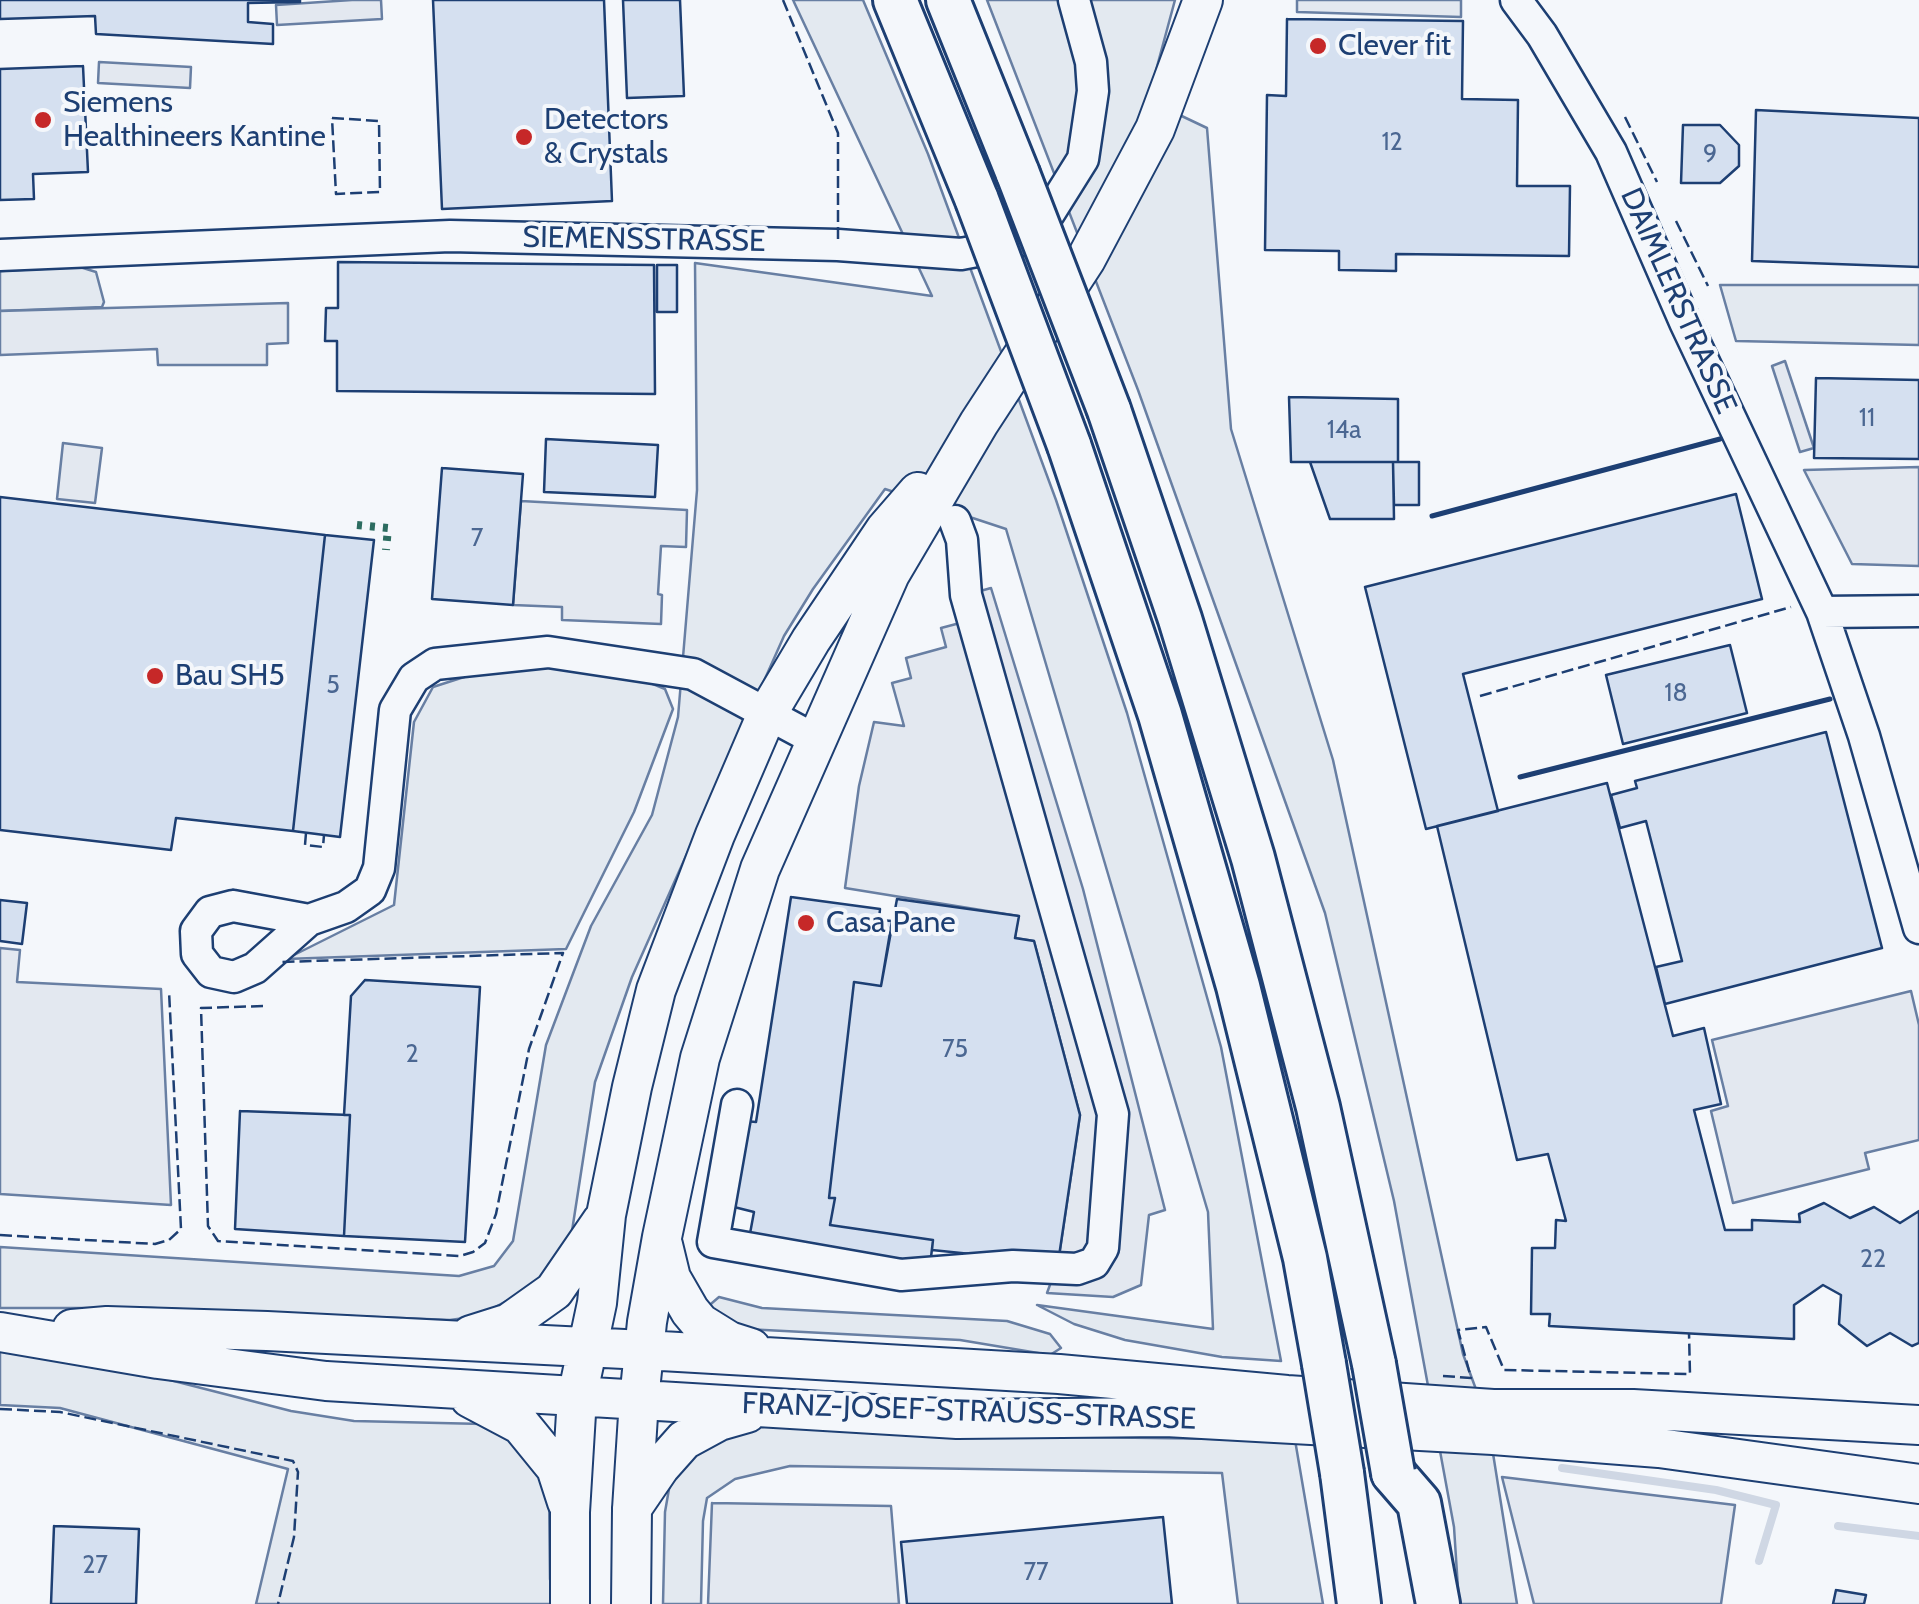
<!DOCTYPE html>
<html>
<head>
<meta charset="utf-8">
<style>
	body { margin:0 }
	canvas { display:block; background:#f4f7fb }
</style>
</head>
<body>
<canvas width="1919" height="1604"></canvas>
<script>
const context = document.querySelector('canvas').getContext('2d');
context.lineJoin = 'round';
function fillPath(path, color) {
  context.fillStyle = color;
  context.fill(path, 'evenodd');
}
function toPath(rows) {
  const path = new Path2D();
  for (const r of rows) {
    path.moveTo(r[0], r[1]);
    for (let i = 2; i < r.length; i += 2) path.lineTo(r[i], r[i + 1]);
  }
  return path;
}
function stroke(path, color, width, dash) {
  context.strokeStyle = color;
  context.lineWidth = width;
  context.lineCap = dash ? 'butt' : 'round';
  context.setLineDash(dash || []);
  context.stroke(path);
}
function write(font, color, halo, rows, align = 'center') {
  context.font = font + ' Cabin,sans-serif';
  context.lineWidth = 8;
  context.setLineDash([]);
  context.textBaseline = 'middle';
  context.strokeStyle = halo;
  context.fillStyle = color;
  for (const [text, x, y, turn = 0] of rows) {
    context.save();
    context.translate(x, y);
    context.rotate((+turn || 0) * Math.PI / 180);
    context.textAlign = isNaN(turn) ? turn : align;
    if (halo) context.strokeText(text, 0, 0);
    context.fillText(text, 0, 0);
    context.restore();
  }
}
const green = toPath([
	[793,0,863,0,928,154,1056,500,1127,713,1221,1047,1281,1361,1222,1357,1125,1340,1074,1324,1037,1305,1213,1329,1208,1212,1006,529,885,489,813,589,784,636,632,977,595,1082,572,1231,560,1258,541,1282,479,1316,450,1320,151,1308,0,1308,0,1247,459,1276,494,1266,513,1241,546,1045,591,926,652,815,678,717,697,490,695,263,932,296,793,0],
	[987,0,1175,0,1148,100,1207,128,1231,429,1333,760,1463,1354,1488,1422,1517,1604,1459,1604,1454,1527,1394,1201,1325,913,1138,390,987,0],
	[80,267,96,272,104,302,102,307,0,311,0,271,80,267],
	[1720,285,1919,285,1919,345,1736,341,1720,285],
	[571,666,636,677,665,689,673,709,634,812,566,949,286,959,394,905,414,722,433,687,489,669,571,666],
	[719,1297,762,1308,1007,1321,1050,1334,1061,1348,1050,1355,960,1340,745,1329,705,1309,719,1297],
	[0,1348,127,1369,291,1411,354,1421,483,1424,505,1433,528,1455,549,1493,550,1579,554,1604,256,1604,288,1469,60,1408,0,1405,0,1348],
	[758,1424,1080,1437,1295,1440,1323,1604,1238,1604,1222,1473,790,1466,735,1479,707,1498,703,1521,701,1604,663,1604,665,1512,669,1489,681,1464,703,1443,758,1424]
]);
fillPath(green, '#e3e9f0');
stroke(green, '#687fa3', 2.5);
const parking = toPath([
	[352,0,381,0,382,19,277,25,276,5,352,0],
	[1297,0,1461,0,1461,17,1297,12,1297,0],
	[99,62,191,67,190,88,98,83,99,62],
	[288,303,288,343,267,344,267,365,158,365,157,349,0,355,0,311,288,303],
	[1785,361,1814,448,1800,452,1772,366,1785,361],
	[63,443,102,448,95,503,57,499,63,443],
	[1919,467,1919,566,1852,564,1804,470,1919,467],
	[521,501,687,510,686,547,661,546,658,594,662,595,661,624,562,620,562,607,513,605,521,501],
	[991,588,1083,889,1165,1210,1149,1215,1141,1285,1113,1297,1047,1293,1058,1263,1080,1115,1034,941,1015,938,1018,916,845,888,859,786,874,722,904,726,892,683,911,678,906,658,946,647,941,628,960,623,966,595,991,588],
	[0,948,20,950,17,982,161,989,171,1205,0,1194,0,948],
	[1911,991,1919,1025,1919,1140,1865,1153,1869,1169,1733,1203,1711,1111,1728,1106,1712,1040,1911,991],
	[1502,1477,1735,1505,1721,1604,1534,1604,1502,1477],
	[712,1503,891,1506,899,1604,708,1604,712,1503]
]);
fillPath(parking, '#e3e8f0');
stroke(parking, '#687fa3', 2.5);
stroke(toPath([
	[1562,1468,1716,1490,1776,1505,1759,1561],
	[1838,1526,1919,1536]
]), '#cfd7e4', 8);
const building = toPath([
	[0,0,300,0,300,2,248,3,248,22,273,24,273,44,96,34,95,16,0,19,0,0],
	[433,0,604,0,612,201,442,209,433,0],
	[623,0,680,0,684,96,627,98,623,0],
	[1287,19,1463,21,1462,99,1518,100,1517,186,1570,186,1569,256,1396,254,1396,271,1339,270,1339,251,1265,250,1267,95,1286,96,1287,19],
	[83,66,88,172,33,174,34,199,0,200,0,69,83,66],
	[1756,110,1919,118,1919,267,1752,261,1756,110],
	[1683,125,1720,125,1739,145,1739,166,1720,183,1681,183,1683,125],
	[338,262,654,265,655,394,337,391,337,341,325,341,326,308,338,308,338,262],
	[657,265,677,265,677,312,657,312,657,265],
	[1816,378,1919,380,1919,459,1814,458,1816,378],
	[1289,397,1398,399,1398,462,1291,462,1289,397],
	[546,439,658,445,655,497,544,492,546,439],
	[1310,462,1393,462,1394,519,1330,519,1310,462],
	[1393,462,1419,462,1419,505,1394,505,1393,462],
	[442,468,523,474,513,605,432,599,442,468],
	[1736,494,1762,599,1463,674,1498,811,1426,829,1365,587,1736,494],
	[0,497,325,535,293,831,176,818,171,850,0,830,0,497],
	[325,535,374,540,340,837,293,831,325,535],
	[1730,645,1747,713,1623,744,1606,675,1730,645],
	[1826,732,1882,948,1665,1004,1656,967,1682,961,1646,821,1620,828,1611,795,1637,788,1635,781,1826,732],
	[1607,783,1673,1036,1704,1028,1721,1104,1694,1110,1725,1230,1752,1230,1752,1220,1800,1222,1799,1214,1824,1203,1850,1218,1874,1207,1900,1223,1919,1211,1919,1343,1912,1346,1890,1333,1867,1346,1839,1324,1841,1295,1823,1285,1794,1305,1794,1339,1549,1326,1550,1314,1531,1314,1532,1248,1555,1248,1556,1220,1566,1221,1548,1154,1517,1160,1437,826,1607,783],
	[791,897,880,909,879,920,892,921,881,986,854,982,829,1198,835,1198,830,1225,933,1240,930,1266,899,1259,898,1265,749,1239,754,1212,734,1207,745,1121,756,1122,791,897],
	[897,899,1019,916,1015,938,1034,941,1080,1115,1058,1263,932,1250,933,1240,830,1225,835,1198,829,1198,854,982,881,986,897,899],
	[0,900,27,903,22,944,0,941,0,900],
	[365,980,480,987,465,1242,344,1236,350,1115,344,1115,351,996,365,980],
	[240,1111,350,1115,344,1236,235,1229,240,1111],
	[1163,1517,1172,1604,907,1604,901,1542,1163,1517],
	[54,1526,139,1529,136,1604,51,1604,54,1526],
	[1836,1590,1866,1595,1864,1604,1833,1604,1836,1590]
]);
fillPath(building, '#d5e0f0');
stroke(building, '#1d3f73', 2.5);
const minor = toPath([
	[1516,0,1542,35,1611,152,1685,322,1822,612,1864,736,1919,928],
	[0,255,450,236,838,245,961,254,1013,244,1048,215,1083,159,1093,91,1091,62,1074,0],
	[1822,612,1919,611],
	[233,906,309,920,255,968,234,977,211,972,197,954,196,931,210,912,233,906],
	[309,920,346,907,370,890,379,868,395,710,414,678,435,664,548,652,693,674,816,740],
	[737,1105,713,1242,901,1275,1013,1266,1077,1269,1094,1263,1103,1248,1113,1114,966,595,962,540,955,521]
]);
const major = toPath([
	[663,1245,671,1278,690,1311,700,1323,729,1341,751,1348],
	[72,1329,107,1326,267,1331,644,1350,1059,1374,1287,1395,1493,1409,1633,1409,1919,1425],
	[0,1332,158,1359,326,1381,957,1419,1166,1417,1493,1435,1659,1448,1919,1484],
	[471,1335,509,1323,554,1291,602,1221],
	[470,1398,521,1425,556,1468,567,1502],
	[632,1508,660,1467,684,1440,719,1421,747,1413],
	[570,1604,570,1512,577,1397,597,1303,606,1215,632,1087,656,990,715,835,767,714,811,640,885,530,918,492],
	[631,1604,632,1509,639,1400,647,1322,662,1237,700,1058,760,869,890,574,979,423,1086,259,1155,129,1203,0]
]);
const highway = toPath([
	[895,0,977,200],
	[948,0,1018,174],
	[1109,410,1180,619,1253,858,1318,1107,1374,1364],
	[1069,445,1160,715,1238,986,1305,1258,1324,1364],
	[1342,1473,1359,1604],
	[1393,1473,1419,1503,1438,1604]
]);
stroke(minor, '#1d3f73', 35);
stroke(major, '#1d3f73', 42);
stroke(highway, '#1d3f73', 48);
stroke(minor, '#f4f7fb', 30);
stroke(major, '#f4f7fb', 38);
stroke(highway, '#f4f7fb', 42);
const highwayBridge = toPath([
	[1018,174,1109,410],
	[977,200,1069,445],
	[1324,1364,1342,1473],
	[1374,1364,1393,1473]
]);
stroke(highwayBridge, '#1d3f73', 48, []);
stroke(highwayBridge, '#f4f7fb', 42);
stroke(toPath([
	[357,525,388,528,386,550]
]), '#2c6c60', 8, [5, 8]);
stroke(toPath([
	[783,0,838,133,838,239],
	[1625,117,1657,182],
	[332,118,379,121,380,192,336,194,332,118],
	[1676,221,1708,286],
	[1480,696,1791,607],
	[1520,777,1747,720],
	[306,833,305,845,323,847,324,835],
	[263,1006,201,1008,208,1226,218,1241,460,1256,473,1252,485,1243,496,1214,529,1049,563,953,281,962],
	[0,1235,155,1244,169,1240,181,1229,169,991],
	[1443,1376,1471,1378,1458,1330,1486,1327,1504,1370,1690,1374,1689,1333],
	[0,1409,60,1412,293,1461,298,1472,294,1537,278,1604]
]), '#1d3f73', 2.5, [12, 5]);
stroke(toPath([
	[1432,516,1720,439],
	[1520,777,1830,699]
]), '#1d3f73', 5);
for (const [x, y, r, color] of [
	[1318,46,10,"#c62828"],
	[43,120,10,"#c62828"],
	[524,137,10,"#c62828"],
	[155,676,10,"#c62828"],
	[806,923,10,"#c62828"]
]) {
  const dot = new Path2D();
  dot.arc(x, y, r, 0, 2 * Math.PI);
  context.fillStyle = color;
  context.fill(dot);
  stroke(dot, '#f4f7fb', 4);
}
write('25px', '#4b6792', null, [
	["12",1392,143],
	["9",1710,155],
	["11",1867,419],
	["14a",1344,431],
	["7",477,539],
	["5",333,686],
	["18",1676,694],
	["75",955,1050],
	["2",412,1055],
	["22",1873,1260],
	["27",95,1566],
	["77",1036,1573]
]);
write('30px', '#1d3f73', '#f4f7fb', [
	["Clever fit",1338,46],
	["Siemens",63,103],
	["Healthineers Kantine",63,137],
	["Detectors",544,120],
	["& Crystals",544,154],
	["Bau SH5",175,676],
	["Casa Pane",826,923]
], 'left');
write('30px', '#1d3f73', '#f4f7fb', [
	["SIEMENSSTRASSE",644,240,1],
	["DAIMLERSTRASSE",1678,301,66],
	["FRANZ-JOSEF-STRAUSS-STRASSE",969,1412,2]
]);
</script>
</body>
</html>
